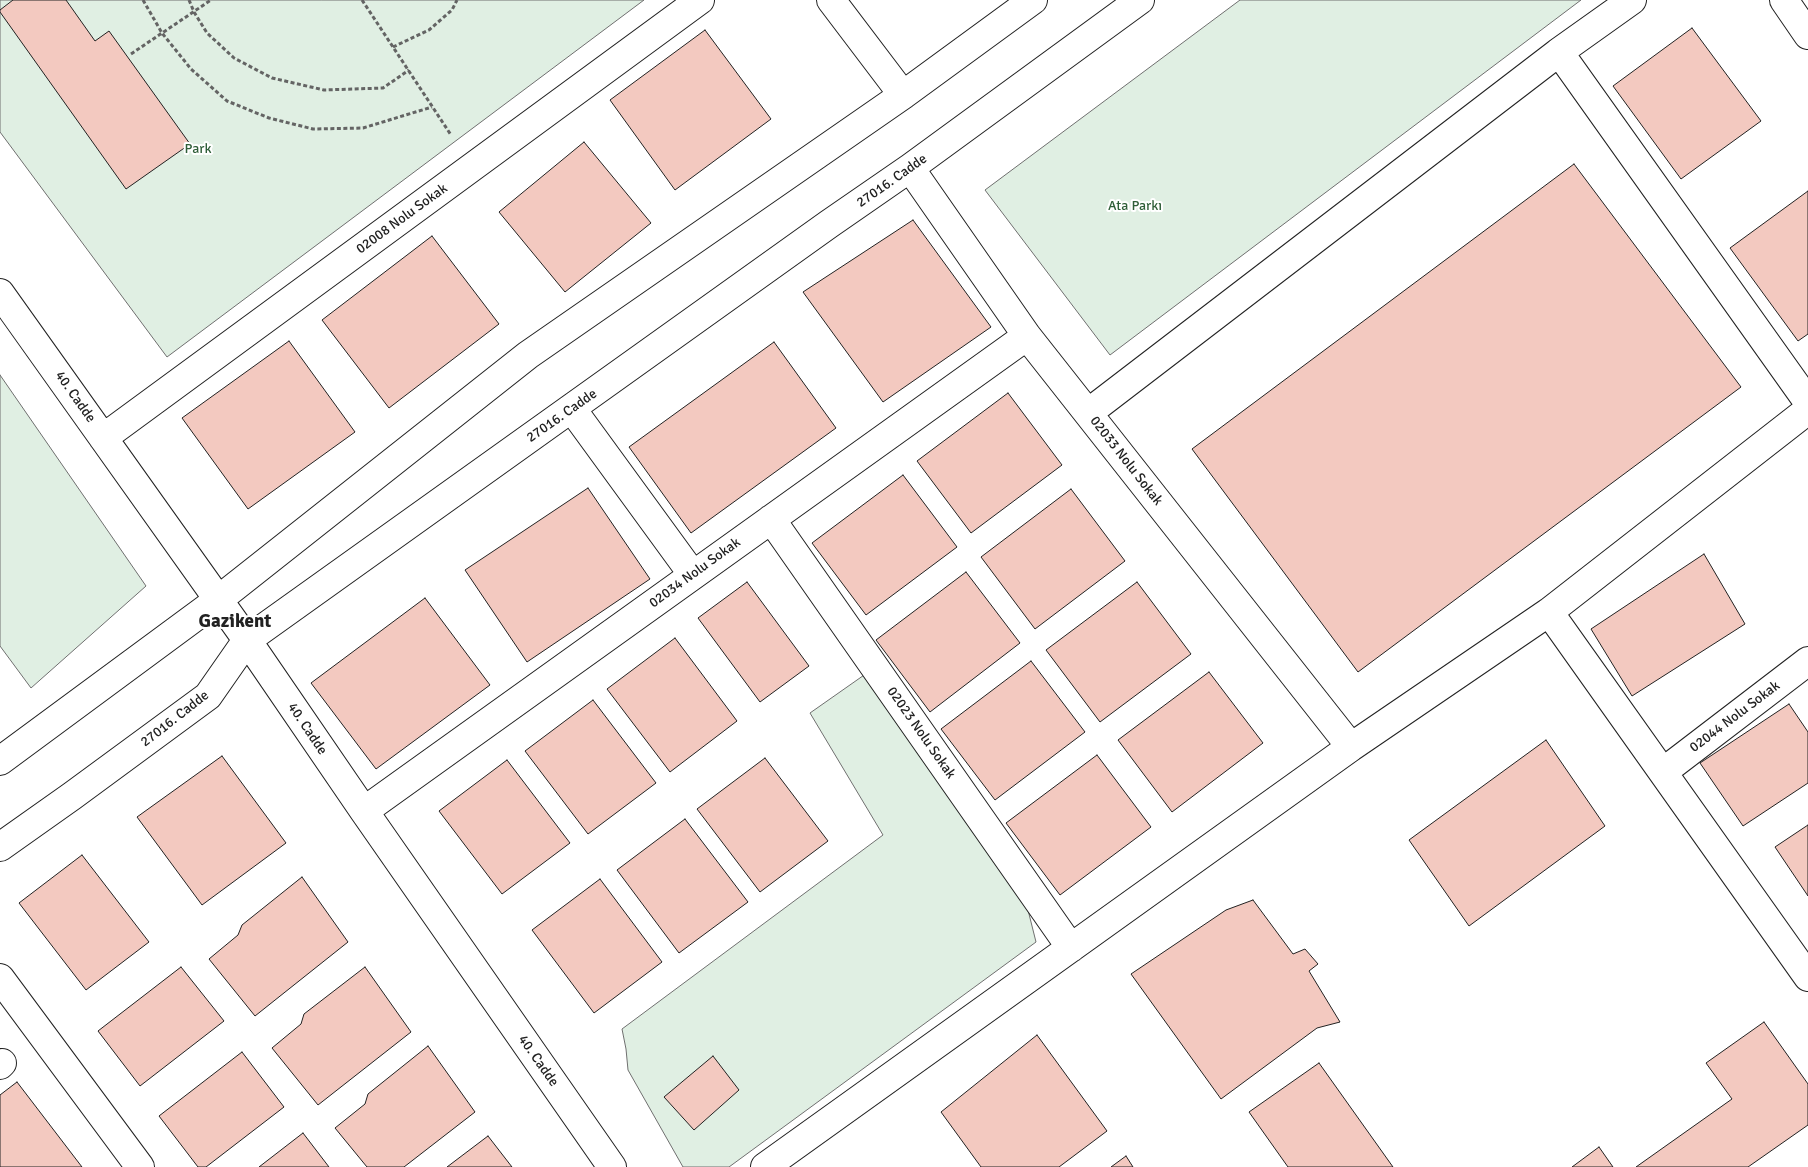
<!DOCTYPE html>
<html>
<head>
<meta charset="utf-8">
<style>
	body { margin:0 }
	canvas { display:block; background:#fff }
</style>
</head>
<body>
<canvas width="1808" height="1167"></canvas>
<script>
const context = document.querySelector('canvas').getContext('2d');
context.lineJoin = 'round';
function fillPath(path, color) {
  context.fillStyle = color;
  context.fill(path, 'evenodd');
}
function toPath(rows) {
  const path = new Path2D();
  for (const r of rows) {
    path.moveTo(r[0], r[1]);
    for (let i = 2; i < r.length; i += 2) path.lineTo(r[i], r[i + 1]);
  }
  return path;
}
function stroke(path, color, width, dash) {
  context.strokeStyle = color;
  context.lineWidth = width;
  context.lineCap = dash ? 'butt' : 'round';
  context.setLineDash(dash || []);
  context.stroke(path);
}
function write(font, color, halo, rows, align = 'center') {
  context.font = font + ' Signika,sans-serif';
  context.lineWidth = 4;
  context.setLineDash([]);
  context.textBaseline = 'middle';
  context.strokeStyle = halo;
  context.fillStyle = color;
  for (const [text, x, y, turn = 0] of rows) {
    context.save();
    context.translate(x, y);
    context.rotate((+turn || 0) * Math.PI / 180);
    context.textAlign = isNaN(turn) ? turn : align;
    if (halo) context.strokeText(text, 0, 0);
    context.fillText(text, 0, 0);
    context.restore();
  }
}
const green = toPath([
	[0,0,644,0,167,357,0,132,0,0],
	[1240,0,1581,0,1110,355,985,190,1240,0],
	[0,375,146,586,31,688,0,646,0,375],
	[867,673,1027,906,1036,942,729,1167,683,1167,628,1070,626,1049,622,1029,883,835,810,713,867,673]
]);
fillPath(green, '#e0efe3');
stroke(green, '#6f6f6f', 1);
const building = toPath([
	[13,0,66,0,95,41,109,31,190,144,126,189,0,12,0,10,13,0],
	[1692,28,1761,121,1681,179,1613,86,1692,28],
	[705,30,771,119,675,190,610,100,705,30],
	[584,142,651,223,565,292,499,212,584,142],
	[1574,164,1741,387,1358,672,1192,449,1574,164],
	[1808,191,1808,334,1798,341,1730,248,1808,191],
	[913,220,991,327,883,402,803,292,913,220],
	[432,236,499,324,389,408,322,320,432,236],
	[289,341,355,432,248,509,182,418,289,341],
	[774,342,836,428,691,533,629,447,774,342],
	[1008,393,1062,465,971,533,917,461,1008,393],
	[903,475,957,547,866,615,812,543,903,475],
	[588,488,650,579,527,662,465,570,588,488],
	[1071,489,1125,561,1035,629,981,557,1071,489],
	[1704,554,1745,624,1632,696,1591,629,1704,554],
	[966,572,1020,643,930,712,876,640,966,572],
	[747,582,809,666,760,702,698,618,747,582],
	[1137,582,1191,654,1100,722,1046,650,1137,582],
	[425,598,490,685,376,769,311,683,425,598],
	[675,638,737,721,670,772,607,689,675,638],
	[1031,661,1085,732,995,800,941,729,1031,661],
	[1209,672,1263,743,1172,812,1118,740,1209,672],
	[593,700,656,783,588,834,525,751,593,700],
	[1789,704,1808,732,1808,783,1743,826,1700,763,1789,704],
	[1546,740,1605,826,1469,926,1409,840,1546,740],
	[1097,755,1151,827,1060,895,1006,823,1097,755],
	[222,756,286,843,202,905,137,817,222,756],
	[765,758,828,841,760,892,697,809,765,758],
	[507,760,570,843,502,894,439,811,507,760],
	[685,819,748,902,679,953,617,870,685,819],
	[1808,825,1808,896,1775,847,1808,825],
	[82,855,149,942,86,990,19,903,82,855],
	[302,877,348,942,255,1016,209,959,238,935,242,925,302,877],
	[600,879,662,962,594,1013,532,930,600,879],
	[1253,900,1293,954,1305,949,1318,964,1309,971,1340,1022,1317,1028,1221,1099,1131,974,1226,910,1253,900],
	[181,967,224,1021,140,1086,98,1031,181,967],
	[365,967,411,1032,318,1105,272,1048,301,1024,304,1014,365,967],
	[1764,1022,1808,1084,1808,1125,1748,1167,1636,1167,1732,1099,1706,1063,1764,1022],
	[1037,1035,1107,1131,1059,1167,981,1167,941,1112,1037,1035],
	[428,1046,475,1112,404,1167,367,1167,335,1128,365,1104,368,1094,428,1046],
	[242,1052,284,1107,206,1167,198,1167,159,1116,242,1052],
	[713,1056,739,1090,694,1130,664,1097,713,1056],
	[1319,1063,1393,1167,1288,1167,1249,1112,1319,1063],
	[17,1082,82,1167,0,1167,0,1095,17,1082],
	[303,1133,329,1167,259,1167,303,1133],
	[488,1136,512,1167,447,1167,488,1136],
	[1599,1147,1613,1167,1572,1167,1599,1147],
	[1126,1156,1133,1167,1111,1167,1126,1156]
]);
fillPath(building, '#f3c9c0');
stroke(building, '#222', 1);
const minor = toPath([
	[831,0,903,95],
	[1784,0,1808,35],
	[1559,52,1808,402],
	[910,168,1027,336,1351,747],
	[0,293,247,640,364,811,612,1167],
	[572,409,693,575],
	[1088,413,1559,52,1632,0],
	[103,438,700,0],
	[771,519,1071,948],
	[1549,612,1808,977],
	[0,761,218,600,528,355,903,95,1033,0],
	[1663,772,1808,661],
	[364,811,1027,336],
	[0,847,72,796,208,696,247,640,829,224,910,168,1140,0],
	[0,978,140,1167],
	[0,1065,2,1063],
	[765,1167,1351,747,1549,612,1808,410]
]);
stroke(minor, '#222', 30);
stroke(toPath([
	[143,0,162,33,191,69,227,101,269,118,313,129,363,128,432,107],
	[189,0,194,12,207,33,234,58,272,78,324,90,383,88,409,70],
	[362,0,451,135],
	[393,47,429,30,452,10,457,0],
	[131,54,211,0]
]), '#646464', 3, [4, 2.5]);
stroke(minor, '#fff', 28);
write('14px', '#2f5e38', '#fff', [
	["Park",198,149],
	["Ata Parkı",1135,206]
]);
write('14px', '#222', '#fff', [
	["27016. Cadde",892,181,-35],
	["02008 Nolu Sokak",402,219,-36],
	["40. Cadde",75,397,55],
	["27016. Cadde",562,416,-35],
	["02033 Nolu Sokak",1126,461,52],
	["02034 Nolu Sokak",695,573,-36],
	["02044 Nolu Sokak",1735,717,-37],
	["27016. Cadde",175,719,-38],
	["40. Cadde",307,729,56],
	["02023 Nolu Sokak",921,733,55],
	["40. Cadde",538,1061,55]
]);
write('bold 19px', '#222', '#fff', [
	["Gazikent",235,622]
]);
</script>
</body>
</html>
